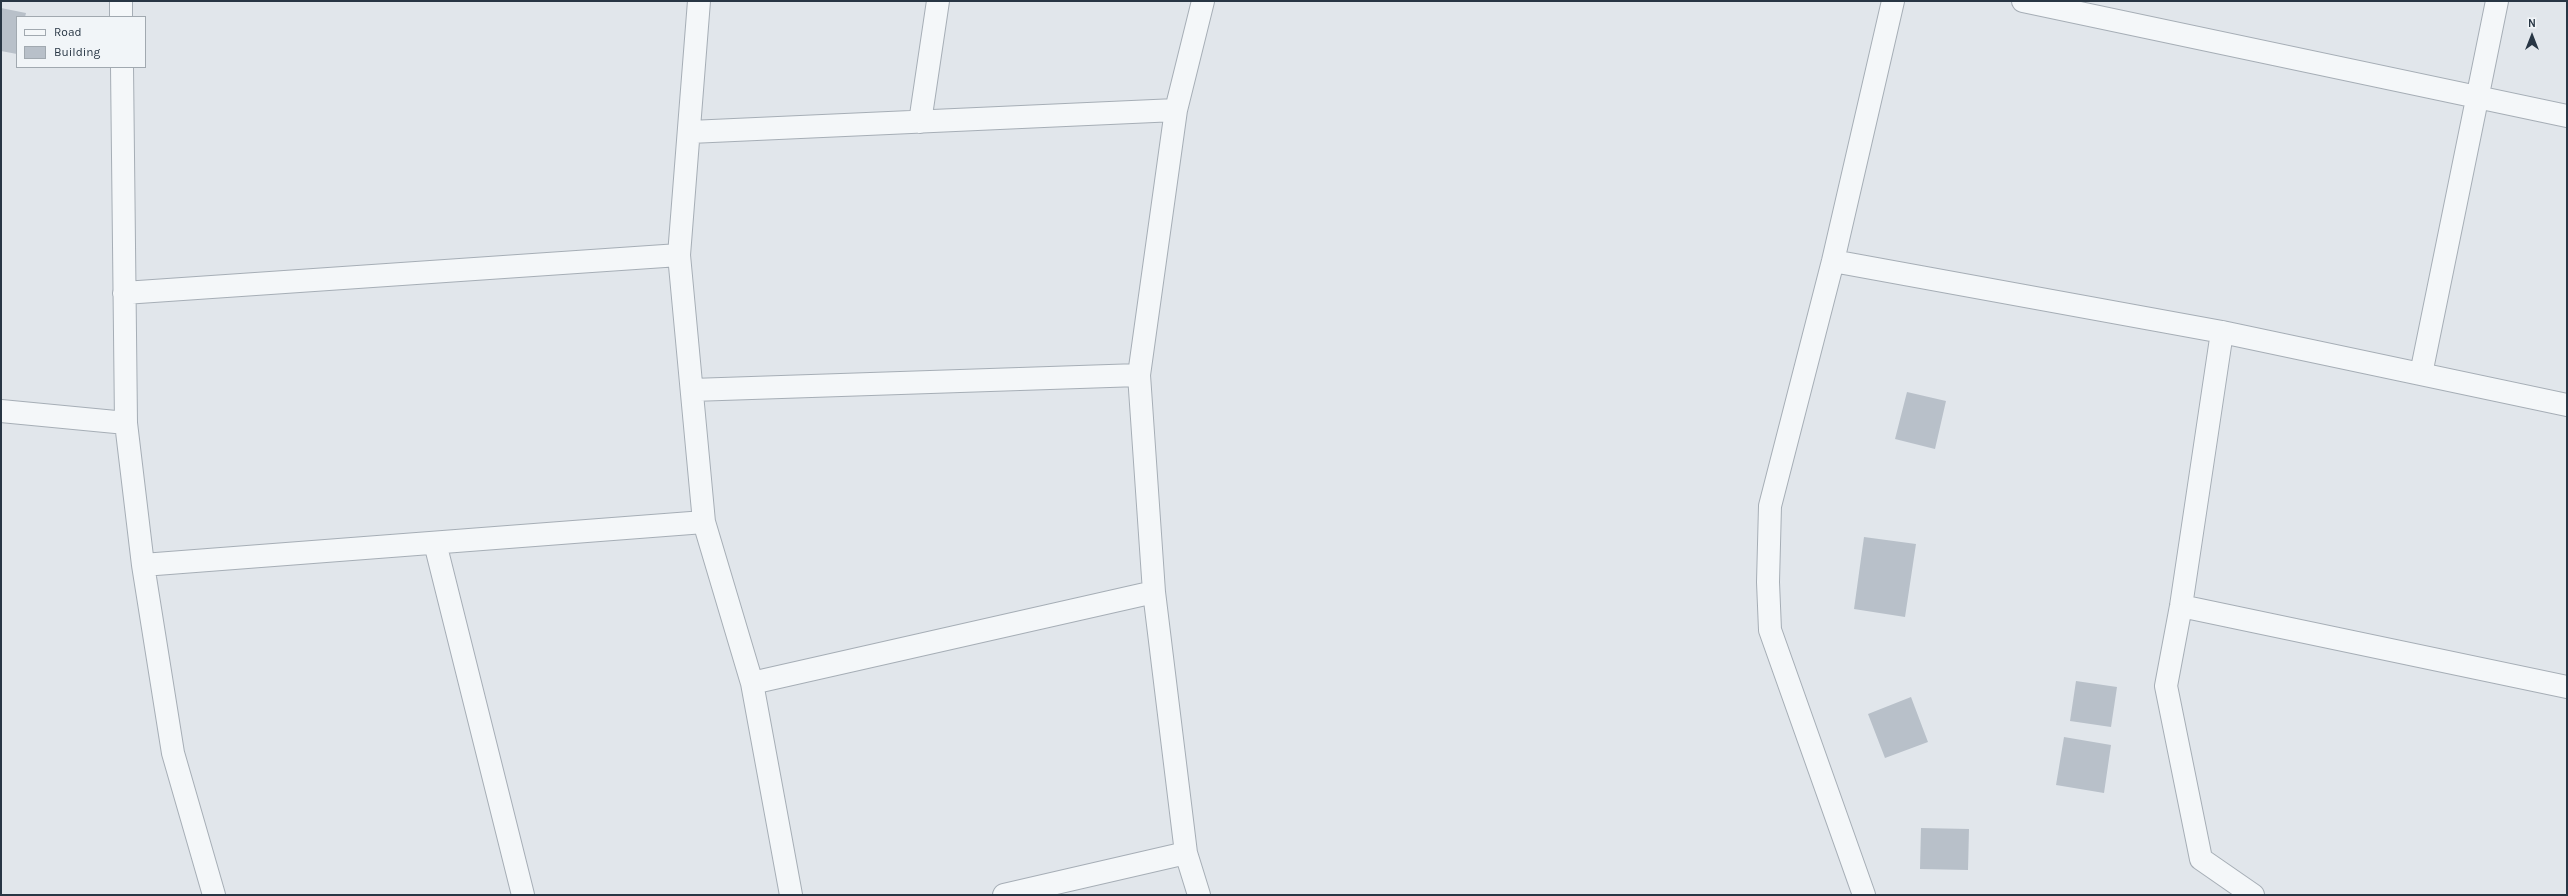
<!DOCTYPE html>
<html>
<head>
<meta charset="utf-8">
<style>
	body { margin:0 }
	#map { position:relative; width:2568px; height:896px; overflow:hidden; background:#e1e6eb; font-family:Karla,sans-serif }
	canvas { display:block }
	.frame { position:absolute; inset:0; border:2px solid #283644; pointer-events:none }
	.legend { position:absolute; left:16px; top:16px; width:130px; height:52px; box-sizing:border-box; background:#f1f5f8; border:1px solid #a1a9b0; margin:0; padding:5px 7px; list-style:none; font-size:12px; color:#283644 }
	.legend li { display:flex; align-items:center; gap:8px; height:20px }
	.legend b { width:20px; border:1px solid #a1a9b0 }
	.north { position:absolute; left:2512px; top:16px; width:40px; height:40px; -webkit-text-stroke:3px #f1f5f8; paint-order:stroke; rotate:0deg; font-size:11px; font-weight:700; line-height:16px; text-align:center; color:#283644 }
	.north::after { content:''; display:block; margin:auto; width:14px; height:18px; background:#283644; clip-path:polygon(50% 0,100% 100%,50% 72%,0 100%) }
</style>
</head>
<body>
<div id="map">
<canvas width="2568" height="896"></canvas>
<div class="frame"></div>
<ul class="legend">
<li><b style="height:5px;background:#f4f7f9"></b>Road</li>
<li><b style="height:11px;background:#b8c0c9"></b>Building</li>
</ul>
<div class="north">N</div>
</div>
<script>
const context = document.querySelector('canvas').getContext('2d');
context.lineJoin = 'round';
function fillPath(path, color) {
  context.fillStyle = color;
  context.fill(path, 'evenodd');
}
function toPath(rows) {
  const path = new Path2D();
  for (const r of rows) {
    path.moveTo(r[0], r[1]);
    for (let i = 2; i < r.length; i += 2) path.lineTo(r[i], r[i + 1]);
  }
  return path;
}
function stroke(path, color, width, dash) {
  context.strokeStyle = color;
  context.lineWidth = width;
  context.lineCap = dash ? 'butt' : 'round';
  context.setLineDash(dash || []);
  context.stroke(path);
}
fillPath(toPath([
	[1,8,26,13,25,17,17,17,17,54,1,51],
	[1907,392,1946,401,1935,449,1895,439],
	[1864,537,1916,544,1905,617,1854,609],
	[2076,681,2117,687,2111,727,2070,721],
	[1911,697,1928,742,1885,758,1868,714],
	[2064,737,2111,745,2104,793,2056,785],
	[1921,828,1969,829,1968,870,1920,869]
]), '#b8c0c9');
const street = toPath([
	[121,1,121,17],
	[699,1,679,255,704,522,752,683,791,895],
	[2023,1,2567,116],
	[122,67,126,423,143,565,173,753,214,895],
	[920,122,938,1],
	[690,132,1176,110],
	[1833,261,2222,332,2567,405],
	[124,293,679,255],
	[2222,332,2181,606,2166,686,2201,859,2253,895],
	[2421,374,2497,1],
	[692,390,1139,375],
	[1,411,126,423],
	[435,543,523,895],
	[143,565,704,522],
	[2181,606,2567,687],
	[752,683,1154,592],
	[1004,895,1186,853],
	[1199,895,1186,853,1154,592,1139,375,1176,110,1203,1],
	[1864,895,1770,630,1768,582,1770,506,1833,261,1893,1]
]);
stroke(street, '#a6aeb6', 24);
stroke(street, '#f4f7f9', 22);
</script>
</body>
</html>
